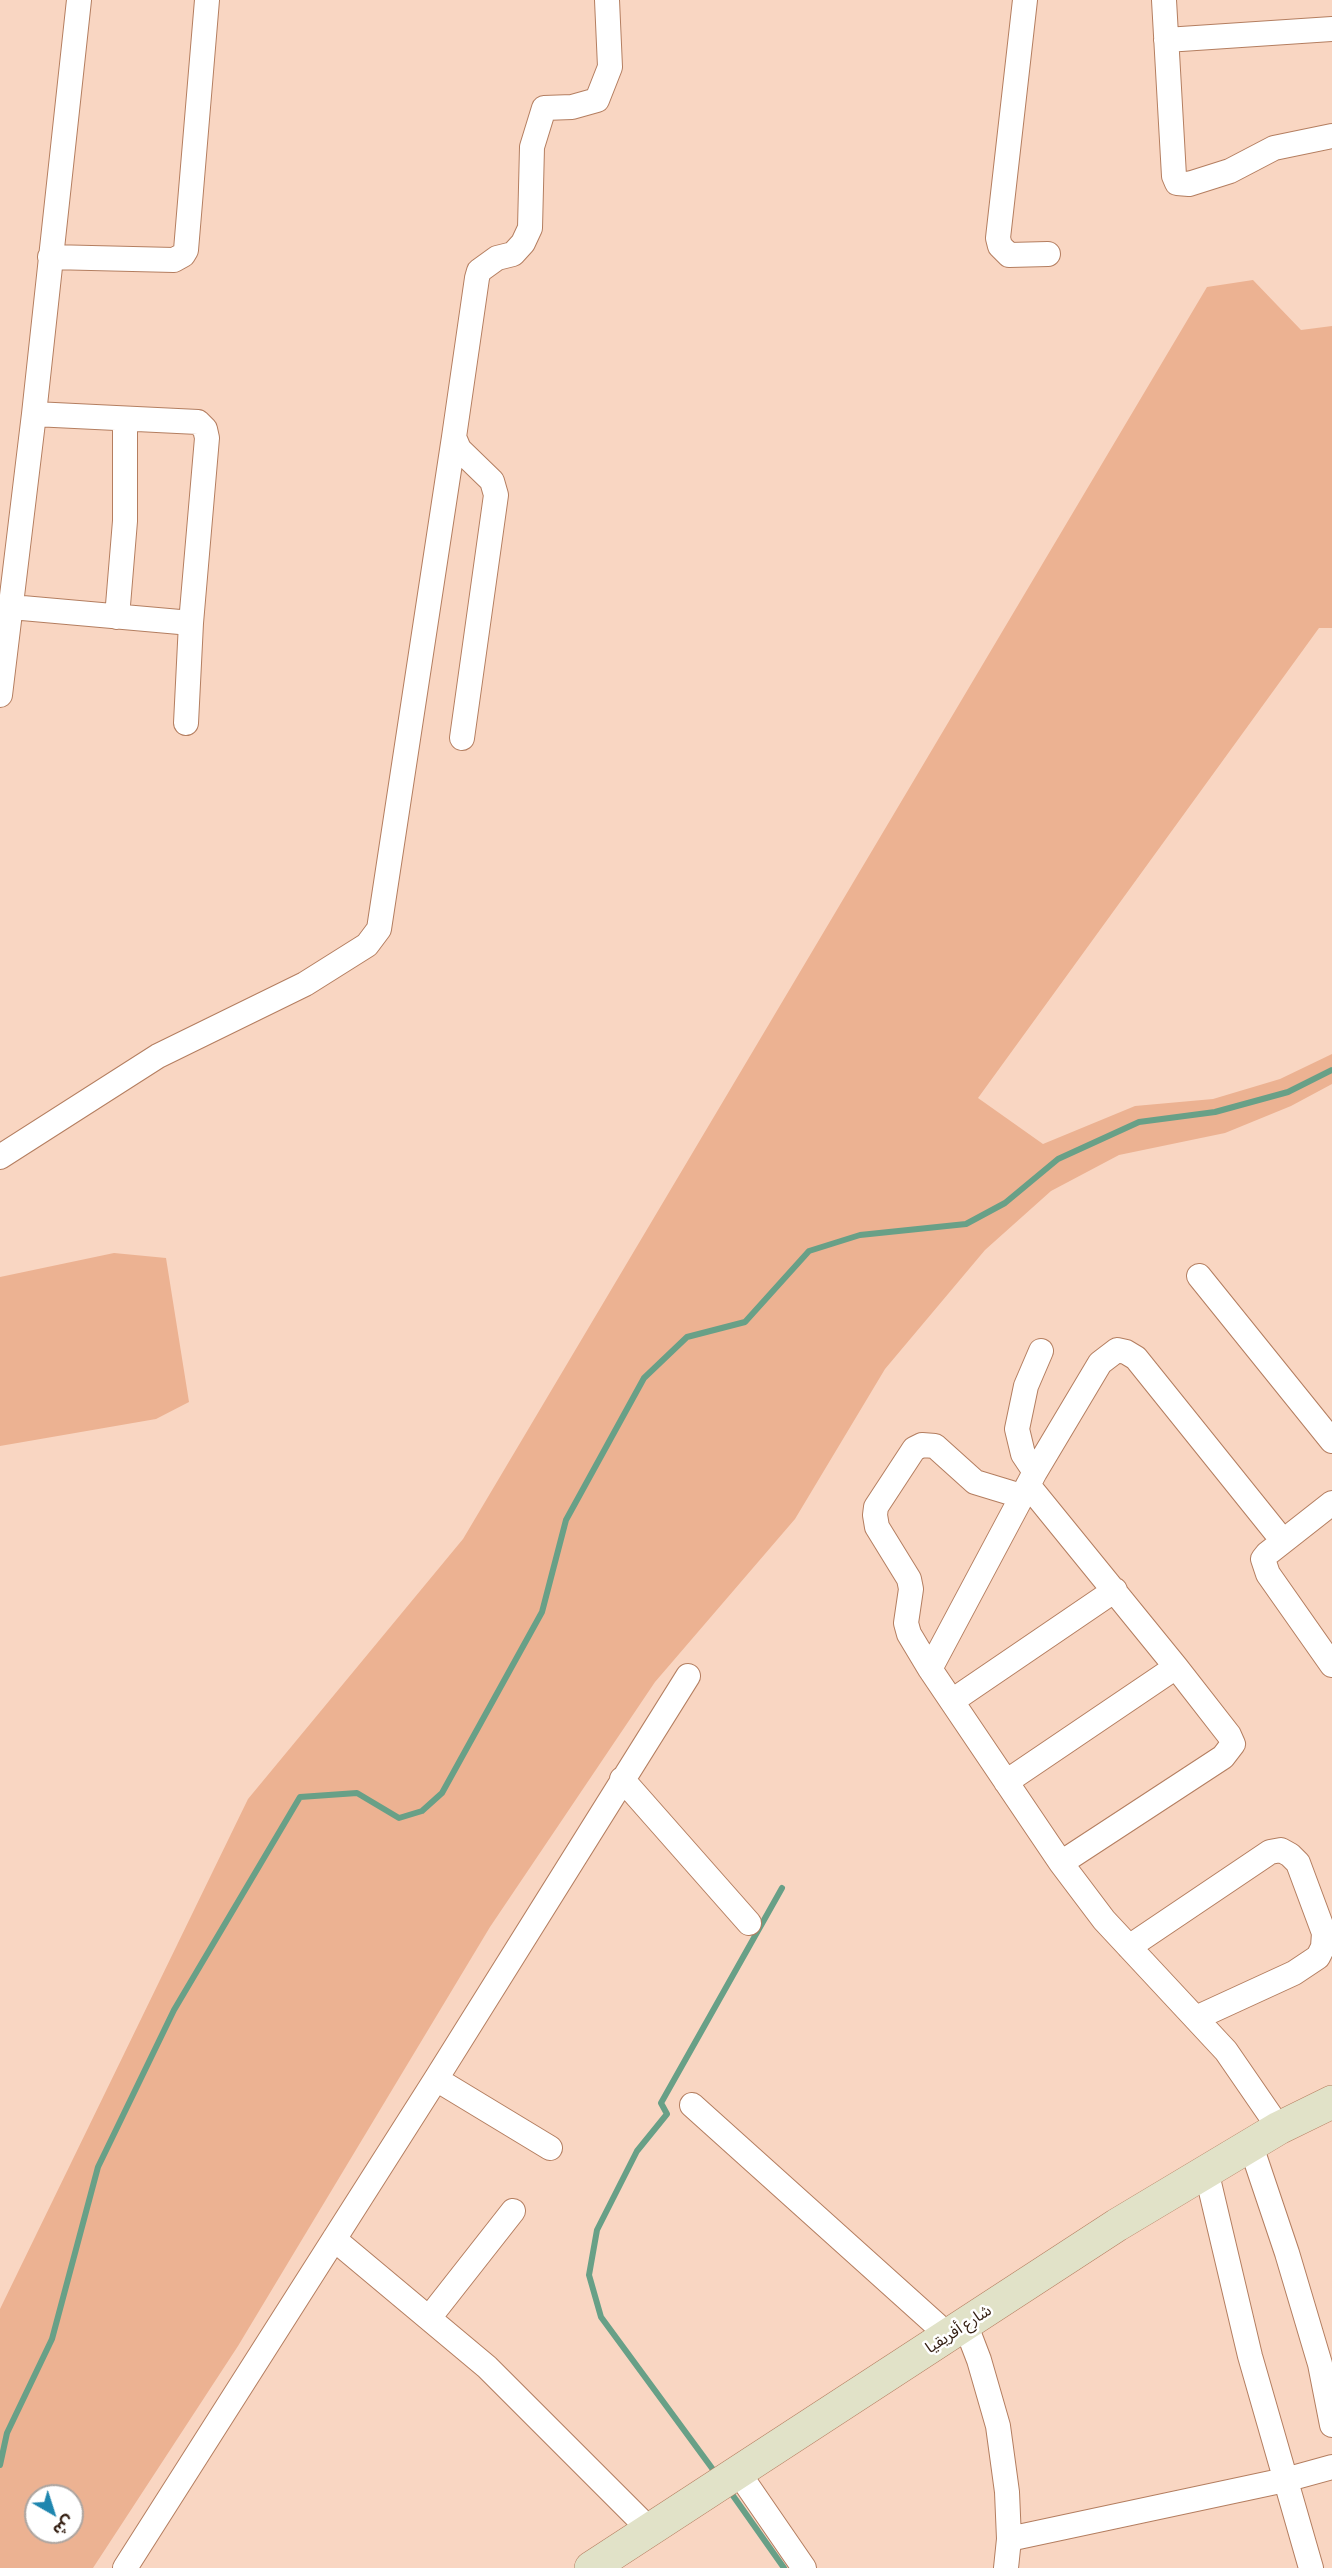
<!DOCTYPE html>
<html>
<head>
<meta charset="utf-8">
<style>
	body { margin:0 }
	#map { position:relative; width:1332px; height:2568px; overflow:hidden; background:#f9d6c2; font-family:"Titillium Web","Noto Sans Arabic",sans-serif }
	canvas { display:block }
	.north { position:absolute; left:24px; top:2484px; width:60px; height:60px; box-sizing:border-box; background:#fff; border:2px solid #ada5a0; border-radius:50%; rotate:141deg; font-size:16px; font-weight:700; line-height:24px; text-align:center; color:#331e11 }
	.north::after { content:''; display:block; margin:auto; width:21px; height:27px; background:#1e86af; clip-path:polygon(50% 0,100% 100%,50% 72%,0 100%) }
</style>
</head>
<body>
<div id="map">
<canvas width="1332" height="2568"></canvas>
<div class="north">ش</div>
</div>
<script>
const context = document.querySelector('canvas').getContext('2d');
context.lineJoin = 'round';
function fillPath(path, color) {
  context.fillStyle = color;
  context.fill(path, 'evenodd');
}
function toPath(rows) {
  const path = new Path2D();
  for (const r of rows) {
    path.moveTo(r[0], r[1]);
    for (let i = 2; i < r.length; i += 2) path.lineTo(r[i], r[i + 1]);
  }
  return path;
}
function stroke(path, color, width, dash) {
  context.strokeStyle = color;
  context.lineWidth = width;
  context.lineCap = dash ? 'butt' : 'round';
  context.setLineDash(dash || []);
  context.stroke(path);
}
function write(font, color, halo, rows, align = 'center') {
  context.font = font + ' "Titillium Web","Noto Sans Arabic",sans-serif';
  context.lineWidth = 5;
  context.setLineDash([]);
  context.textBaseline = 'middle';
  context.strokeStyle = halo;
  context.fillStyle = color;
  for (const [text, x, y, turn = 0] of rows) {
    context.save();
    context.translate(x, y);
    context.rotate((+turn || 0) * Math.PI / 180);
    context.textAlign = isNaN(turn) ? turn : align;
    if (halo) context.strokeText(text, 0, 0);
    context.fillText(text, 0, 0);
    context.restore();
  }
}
fillPath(toPath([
	[1253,280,1301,330,1332,326,1332,628,1319,628,978,1098,1043,1144,1135,1106,1213,1099,1280,1079,1332,1054,1332,1084,1291,1106,1225,1133,1119,1155,1051,1191,985,1250,885,1369,795,1519,655,1682,490,1927,238,2346,93,2568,0,2568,0,2309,248,1799,463,1539,1207,287],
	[36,2496,72,2496,72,2532,36,2532],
	[114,1253,166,1258,189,1402,156,1419,0,1446,0,1277]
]), '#ecb292');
stroke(toPath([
	[0,2465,7,2433,52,2339,98,2167,174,2010,300,1797,357,1793,399,1818,422,1811,442,1793,542,1612,566,1520,644,1378,687,1337,745,1322,809,1251,860,1235,966,1224,1005,1203,1058,1159,1139,1122,1215,1112,1288,1092,1332,1070],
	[717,2475,601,2317,589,2275,597,2230,637,2151,667,2114,661,2103,782,1888],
	[729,2490,784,2568]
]), '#68a087', 6);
const street = toPath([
	[1025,0,998,238,1000,246,1009,255,1048,254],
	[1164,0,1174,176,1177,183,1189,184,1230,171,1274,148,1332,136],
	[1166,40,1332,29],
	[50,257,174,260,183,255,186,250,207,0],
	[34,414,198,422,205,429,207,438,191,623,186,723],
	[11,607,191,623],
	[117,617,125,521,125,419],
	[0,695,34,414,79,0],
	[462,738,496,495,492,481,459,449,454,437,477,278,479,271,497,258,513,254,523,243,530,228,532,147,544,108,572,107,597,100,610,67,607,0],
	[0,1157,158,1056,305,984,367,945,379,929,454,437],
	[1199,1276,1332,1441],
	[1035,1472,1023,1454,1017,1429,1026,1386,1041,1351],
	[1028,1485,1176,1667,1229,1735,1233,1744,1223,1757,1061,1863],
	[1021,1496,975,1482,935,1446,922,1445,914,1449,876,1507,875,1515,877,1527,909,1579,911,1589,906,1623,909,1634,930,1669,1061,1863,1104,1920,1226,2051,1279,2128],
	[1332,1503,1267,1554,1263,1559,1268,1574,1332,1665],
	[930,1669,1035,1472,1100,1363,1117,1350,1126,1352,1136,1358,1283,1541],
	[952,1701,1115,1590],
	[622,1779,749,1923],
	[1006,1782,1176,1667],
	[1129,1947,1270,1852,1281,1850,1290,1855,1298,1863,1324,1933,1323,1947,1318,1957,1294,1973,1196,2018],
	[436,2079,550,2148],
	[692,2105,950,2337],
	[1251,2146,1287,2253,1320,2364,1332,2425],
	[1206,2170,1250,2356,1311,2568],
	[334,2239,487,2367,650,2530],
	[429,2318,513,2211],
	[966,2326,979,2360,998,2426,1007,2492,1009,2539,1006,2568],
	[738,2472,804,2568],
	[1009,2539,1285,2480,1332,2467],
	[125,2568,436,2079,688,1676]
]);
const secondary = toPath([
	[591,2568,1117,2225,1279,2128,1332,2102]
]);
stroke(street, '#b47e60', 26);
stroke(secondary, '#b47e60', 34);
stroke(street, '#fff', 24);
stroke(secondary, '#e1e2c8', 33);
write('16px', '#331e11', '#fff', [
	["شارع أفريقيا",959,2330,-33]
]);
</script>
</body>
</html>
